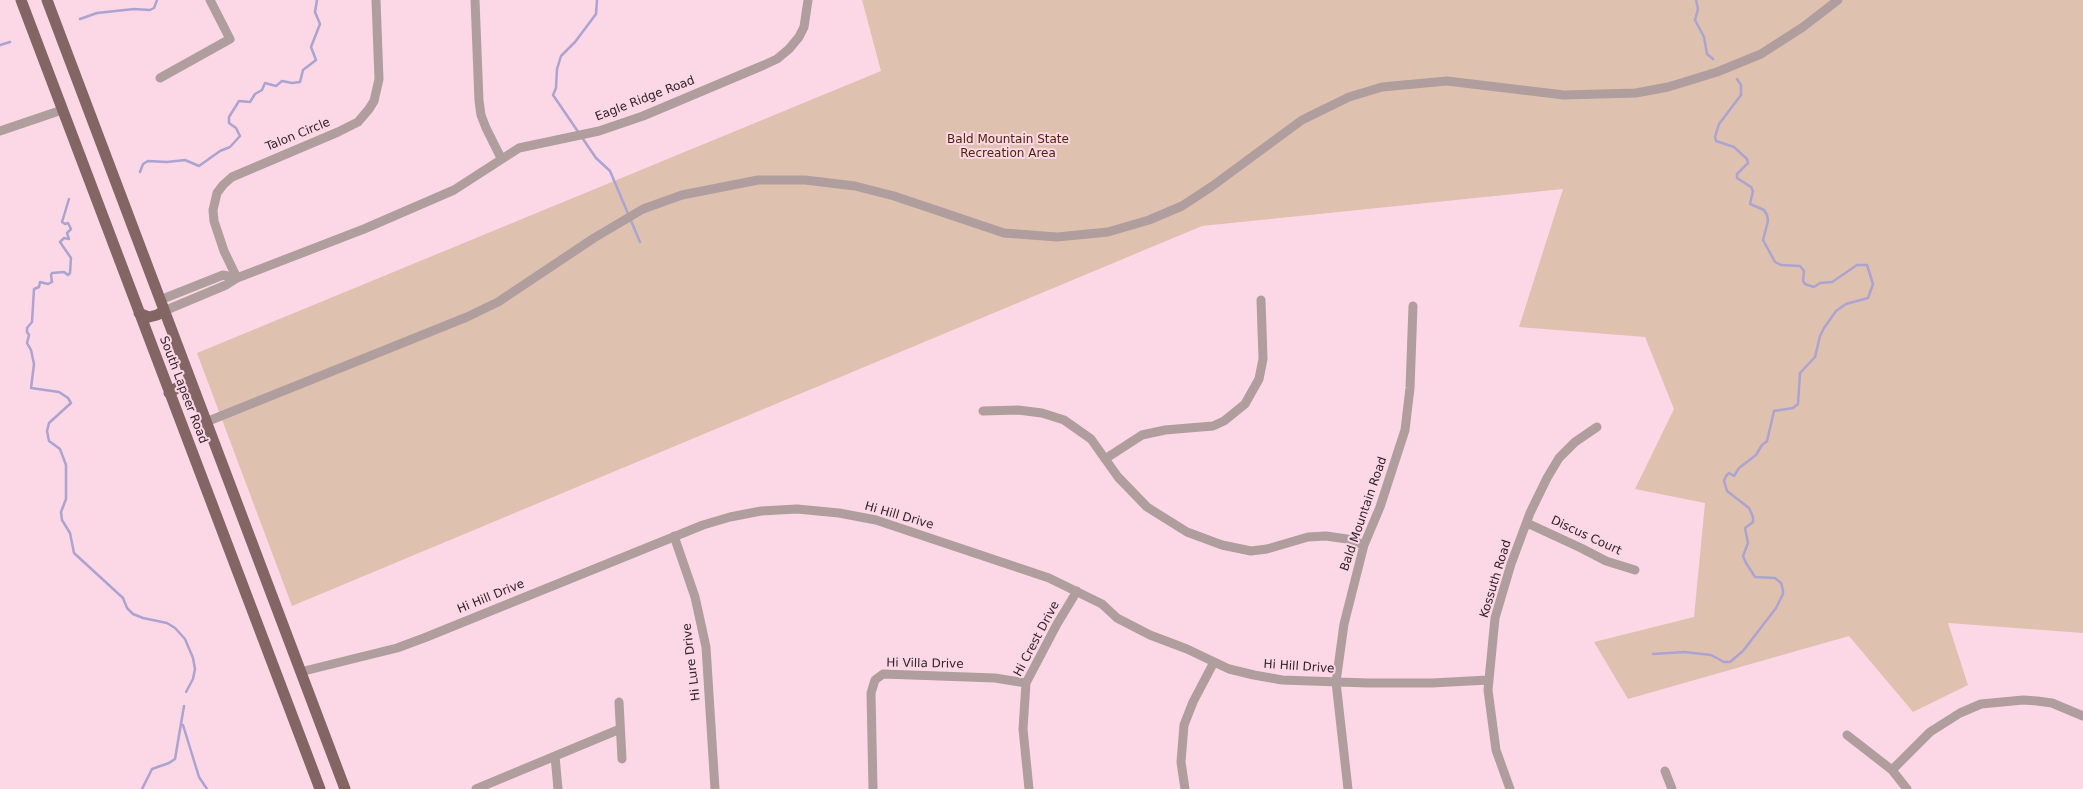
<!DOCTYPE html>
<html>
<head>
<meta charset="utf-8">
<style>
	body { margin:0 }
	canvas { display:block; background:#fcd7e6 }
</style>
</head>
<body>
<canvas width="2083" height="789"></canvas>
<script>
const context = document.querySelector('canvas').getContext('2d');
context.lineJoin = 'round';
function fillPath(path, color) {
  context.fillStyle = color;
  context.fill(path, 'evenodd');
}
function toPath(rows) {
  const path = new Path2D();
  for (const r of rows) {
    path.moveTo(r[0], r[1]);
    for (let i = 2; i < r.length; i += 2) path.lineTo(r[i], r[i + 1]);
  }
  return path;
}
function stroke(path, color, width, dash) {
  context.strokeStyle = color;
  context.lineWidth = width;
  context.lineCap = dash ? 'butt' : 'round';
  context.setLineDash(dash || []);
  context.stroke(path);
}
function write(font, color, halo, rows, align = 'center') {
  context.font = font + ' "DejaVu Sans",sans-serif';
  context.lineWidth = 4;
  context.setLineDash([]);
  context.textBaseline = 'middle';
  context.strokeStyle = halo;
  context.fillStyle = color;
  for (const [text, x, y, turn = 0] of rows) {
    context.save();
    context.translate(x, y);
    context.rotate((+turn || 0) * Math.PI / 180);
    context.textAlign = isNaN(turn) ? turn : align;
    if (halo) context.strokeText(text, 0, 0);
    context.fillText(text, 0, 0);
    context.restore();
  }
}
fillPath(toPath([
	[862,0,2083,0,2083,633,1948,623,1968,685,1913,712,1849,636,1628,699,1594,642,1694,617,1705,503,1635,489,1674,409,1645,337,1519,327,1563,189,1202,226,292,606,197,353,881,71]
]), '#dfc1b0');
stroke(toPath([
	[597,0,596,14,575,42,561,56,557,69,556,88,553,95,596,158,610,171,640,242],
	[1696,0,1698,9,1695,20,1704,37,1707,54,1713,59],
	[80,19,97,13,134,9,150,10,154,8,157,0],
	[0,45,10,42],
	[140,172,143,164,148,161,167,162,185,160,199,166,220,151,230,147,240,136,236,128,229,123,229,117,239,101,250,102,255,94,262,90,265,83,276,86,282,81,292,83,300,82,303,70,316,60,311,47,320,24,315,12,317,0],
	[69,199,62,222,65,224,68,223,71,229,67,233,69,239,64,238,60,242,71,258,70,273,68,275,64,272,52,273,51,275,52,282,48,284,40,282,39,287,34,289,32,322,27,328,27,332,29,335,27,343,31,350,34,364,31,388,59,392,68,398,71,403,49,423,47,431,49,441,60,449,66,465,66,499,61,512,62,520,70,533,74,553,123,598,127,608,133,614,143,618,167,623,175,628,185,639,193,658,195,669,193,679,186,692],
	[1653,654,1684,652,1711,655,1724,662,1730,662,1743,651,1776,608,1783,594,1783,590,1781,583,1775,578,1755,577,1746,563,1743,556,1748,543,1745,528,1753,522,1753,517,1749,508,1727,491,1724,481,1726,476,1729,473,1734,476,1739,468,1756,455,1762,445,1767,441,1774,411,1793,408,1798,404,1800,373,1815,357,1820,336,1824,328,1836,311,1846,304,1868,298,1873,284,1867,265,1857,265,1832,282,1820,283,1814,287,1805,284,1803,281,1804,271,1800,266,1781,265,1775,262,1763,240,1768,221,1767,215,1764,210,1750,204,1753,191,1751,187,1737,178,1737,174,1748,163,1747,159,1734,147,1716,141,1715,137,1719,124,1741,95,1741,85,1737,79],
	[183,725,199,777,207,789],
	[142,789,152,769,169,763,175,759,184,706]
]), '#aba4d0', 2.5);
stroke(toPath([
	[475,0,479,101,481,115,486,128,501,158],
	[160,78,230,39,210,0],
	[0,131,62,110],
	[237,278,224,251,214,221,213,210,217,193,223,185,232,177,338,132,358,122,369,109,374,101,379,79,376,0],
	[160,300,223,275,237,278],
	[164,311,226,285,237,278,364,229,454,190,519,148,599,131,643,116,764,65,777,59,789,49,799,37,804,27,808,0],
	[983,411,1018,410,1042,413,1064,420,1091,439,1118,477,1147,507,1187,532,1222,545,1251,551,1267,549,1308,537,1326,536,1347,539,1364,545],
	[206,422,467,317,498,302,594,238,643,209,682,195,758,180,805,180,855,186,894,196,1004,233,1057,237,1108,232,1149,220,1182,206,1211,187,1302,120,1349,97,1382,87,1447,81,1564,95,1636,93,1668,87,1717,72,1761,54,1803,27,1838,0],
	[1105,459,1142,435,1165,430,1213,426,1224,421,1245,404,1259,379,1263,359,1261,300],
	[1527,523,1581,548,1606,561,1635,570],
	[674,536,695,597,706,647,715,789],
	[300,672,397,648,424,638,703,525,730,517,761,511,797,509,839,513,876,520,1049,578,1102,604,1117,618,1150,635,1187,649,1229,669,1254,675,1282,680,1368,683,1432,683,1488,680],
	[619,702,622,759],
	[1847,735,1892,770,1907,789],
	[555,756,558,789],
	[1892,770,1930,732,1960,713,1981,704,2023,700,2037,701,2052,703,2083,716],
	[1665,771,1672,789],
	[476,789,620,729],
	[873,789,871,693,875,680,883,674,995,678,1026,683],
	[1029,789,1023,729,1026,683,1057,624,1077,591],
	[1185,789,1181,762,1184,725,1193,702,1214,662],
	[1348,789,1336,682,1344,624,1364,545,1380,507,1405,430,1410,388,1413,306],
	[1510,789,1496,750,1488,690,1495,618,1511,564,1530,513,1547,478,1559,458,1575,442,1597,427]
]), '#af9e9d', 9);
stroke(toPath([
	[21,0,320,789],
	[47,0,345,789],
	[139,313,149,317,157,315,164,311],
	[169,393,180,386,189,388,194,391]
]), '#836563', 11);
write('12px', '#312329', '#fcd7e6', [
	["Eagle Ridge Road",645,99,-21],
	["Talon Circle",298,135,-22],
	["South Lapeer Road",183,390,69],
	["Bald Mountain Road",1364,514,-71],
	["Hi Hill Drive",899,516,16],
	["Discus Court",1586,536,25],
	["Kossuth Road",1496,579,-73],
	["Hi Hill Drive",491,597,-22],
	["Hi Crest Drive",1037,639,-62],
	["Hi Lure Drive",692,662,-97],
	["Hi Villa Drive",925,664,1],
	["Hi Hill Drive",1299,667,4]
]);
write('12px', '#4f2507', '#fcd7e6', [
	["Bald Mountain State",1008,140],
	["Recreation Area",1008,154]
]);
</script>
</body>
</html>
